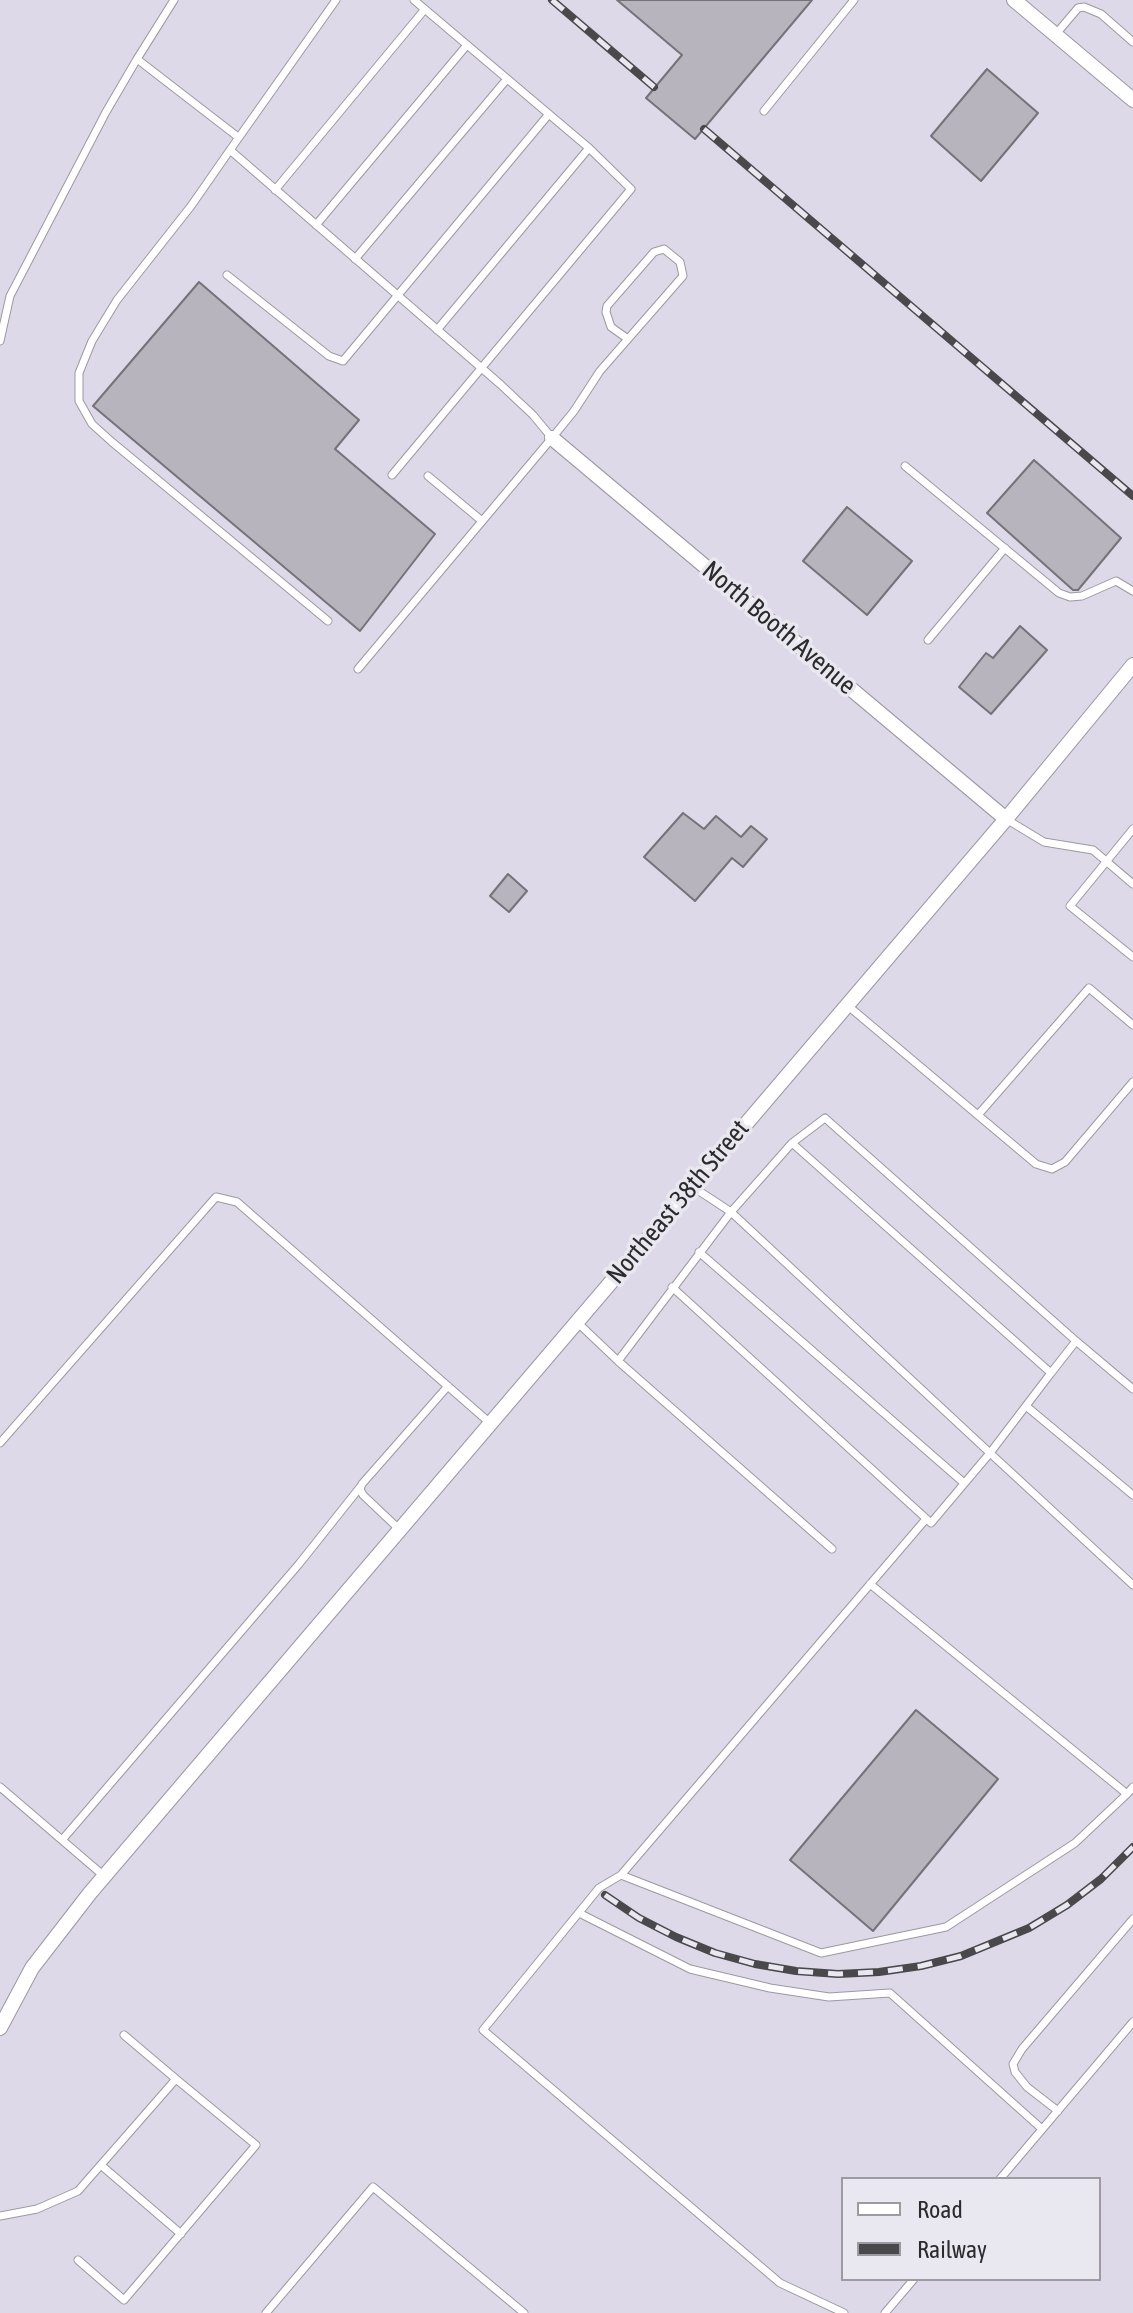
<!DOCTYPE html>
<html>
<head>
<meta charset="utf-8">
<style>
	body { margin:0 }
	#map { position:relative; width:1133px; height:2313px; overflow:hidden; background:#e9e7ef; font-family:"Asap Condensed",sans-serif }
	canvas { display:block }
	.legend { position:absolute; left:841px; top:2177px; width:260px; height:104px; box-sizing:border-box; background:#e9e7ef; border:2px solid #9d9ba1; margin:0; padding:10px 14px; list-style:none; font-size:24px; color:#2b2a2d }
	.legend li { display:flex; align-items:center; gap:16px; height:40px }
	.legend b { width:40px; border:2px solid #9d9ba1 }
</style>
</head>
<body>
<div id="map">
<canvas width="1133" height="2313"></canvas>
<ul class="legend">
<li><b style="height:10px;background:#fff"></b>Road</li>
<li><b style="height:10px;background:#49484b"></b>Railway</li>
</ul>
</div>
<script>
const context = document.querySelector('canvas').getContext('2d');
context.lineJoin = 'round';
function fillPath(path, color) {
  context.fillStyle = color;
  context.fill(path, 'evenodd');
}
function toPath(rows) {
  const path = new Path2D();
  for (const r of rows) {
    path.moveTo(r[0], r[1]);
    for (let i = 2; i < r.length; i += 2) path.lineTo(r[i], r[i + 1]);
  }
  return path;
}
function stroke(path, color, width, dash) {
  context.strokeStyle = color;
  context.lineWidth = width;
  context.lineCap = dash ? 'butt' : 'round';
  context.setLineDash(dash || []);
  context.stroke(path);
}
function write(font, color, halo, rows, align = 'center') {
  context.font = font + ' "Asap Condensed",sans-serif';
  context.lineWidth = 7;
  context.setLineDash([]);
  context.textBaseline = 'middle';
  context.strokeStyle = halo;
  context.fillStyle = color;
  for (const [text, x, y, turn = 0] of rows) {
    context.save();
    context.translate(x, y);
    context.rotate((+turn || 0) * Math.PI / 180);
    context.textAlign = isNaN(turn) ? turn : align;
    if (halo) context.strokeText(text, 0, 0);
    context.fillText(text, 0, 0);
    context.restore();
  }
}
fillPath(toPath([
	[0,0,1133,0,1133,2313,0,2313],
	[843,2179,1099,2179,1099,2279,843,2279]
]), '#ddd9e8');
const building = toPath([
	[617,0,812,0,695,139,646,98,682,55,617,0],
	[987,69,1038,113,981,181,931,136,987,69],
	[199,282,359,420,335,449,435,534,360,631,93,406,199,282],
	[1034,460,1121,538,1078,590,1073,590,987,513,1034,460],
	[847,507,912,561,867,615,803,561,847,507],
	[1020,626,1047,650,991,714,959,687,986,653,993,658,1020,626],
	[683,813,704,829,716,816,741,837,751,826,767,839,743,867,732,858,695,901,644,857,683,813],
	[508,874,527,891,509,912,490,896,508,874],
	[916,1710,998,1779,873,1931,790,1860,916,1710]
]);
fillPath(building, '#b7b4bd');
stroke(building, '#75727a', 2);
const lane = toPath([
	[174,0,137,59,238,137],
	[336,0,230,150,500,384,533,415,552,438],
	[414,0,589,148,437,330],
	[1056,34,1078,8,1084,7,1101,14,1133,42],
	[764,111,854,0],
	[230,150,191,206,117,300,92,341,79,373,79,401,92,424,112,442,328,621],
	[275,190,425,9],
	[316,225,467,45],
	[355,259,507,79],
	[227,275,329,356,343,361,549,114],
	[0,341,10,296,106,112,137,59],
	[905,466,1059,593,1070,597,1082,596,1116,581,1133,591],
	[392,475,631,189,589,148],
	[428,476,482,521],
	[928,640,1005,548],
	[358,669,552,438,574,411,600,371,628,339,683,276,680,262,664,249,654,252,607,306,606,312,611,327,628,339],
	[1006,819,1044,842,1093,850,1133,884],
	[1133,829,1070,906,1133,957],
	[847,1005,1036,1164,1052,1169,1065,1162,1133,1082],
	[978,1115,1089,988,1133,1025],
	[792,1143,825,1118,1076,1341,1051,1373],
	[699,1252,964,1483],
	[672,1287,931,1523,990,1453,1051,1373,792,1143,731,1212,990,1453,1133,1585],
	[578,1323,618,1361,731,1212,693,1187],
	[1076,1341,1133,1389],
	[618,1361,832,1549],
	[1026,1406,1133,1495],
	[0,1443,216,1197,237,1202,490,1423],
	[399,1529,363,1495,360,1489,362,1484,448,1386],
	[870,1584,1127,1794,1133,1787],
	[0,1787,104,1876],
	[62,1840,299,1564,361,1486],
	[621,1875,821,1953,946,1927,1075,1843,1127,1794],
	[579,1913,690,1969,770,1988,829,1997,890,1993,1042,2129],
	[124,2035,176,2079],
	[1058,2111,1027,2087,1015,2072,1013,2064,1022,2049,1133,1919],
	[102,2166,181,2234],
	[1000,2179,1133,2022],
	[0,2216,37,2209,78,2191,176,2079,256,2145,124,2300,78,2260],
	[266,2313,373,2187,524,2313],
	[844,2313,780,2283,483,2030,599,1888,621,1875,926,1519],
	[885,2313,914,2279]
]);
const street = toPath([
	[1014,0,1133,100],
	[552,438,1006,819],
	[0,2028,32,1968,90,1893,1006,819,1133,665]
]);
stroke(lane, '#9b99a1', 9);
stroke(street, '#9b99a1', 16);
stroke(lane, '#fff', 7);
stroke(street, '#fff', 14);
const rail = toPath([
	[552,0,654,87],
	[704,129,1133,496],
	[605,1895,639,1918,676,1937,715,1953,755,1964,796,1971,838,1974,879,1972,921,1966,961,1956,1029,1928,1067,1905,1101,1879,1133,1847]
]);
stroke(rail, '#49484b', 8);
stroke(rail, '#e9e7ef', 5, [15]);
write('26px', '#2b2a2d', '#e9e7ef', [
	["North Booth Avenue",779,628,40],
	["Northeast 38th Street",678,1202,-50]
]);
</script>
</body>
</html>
